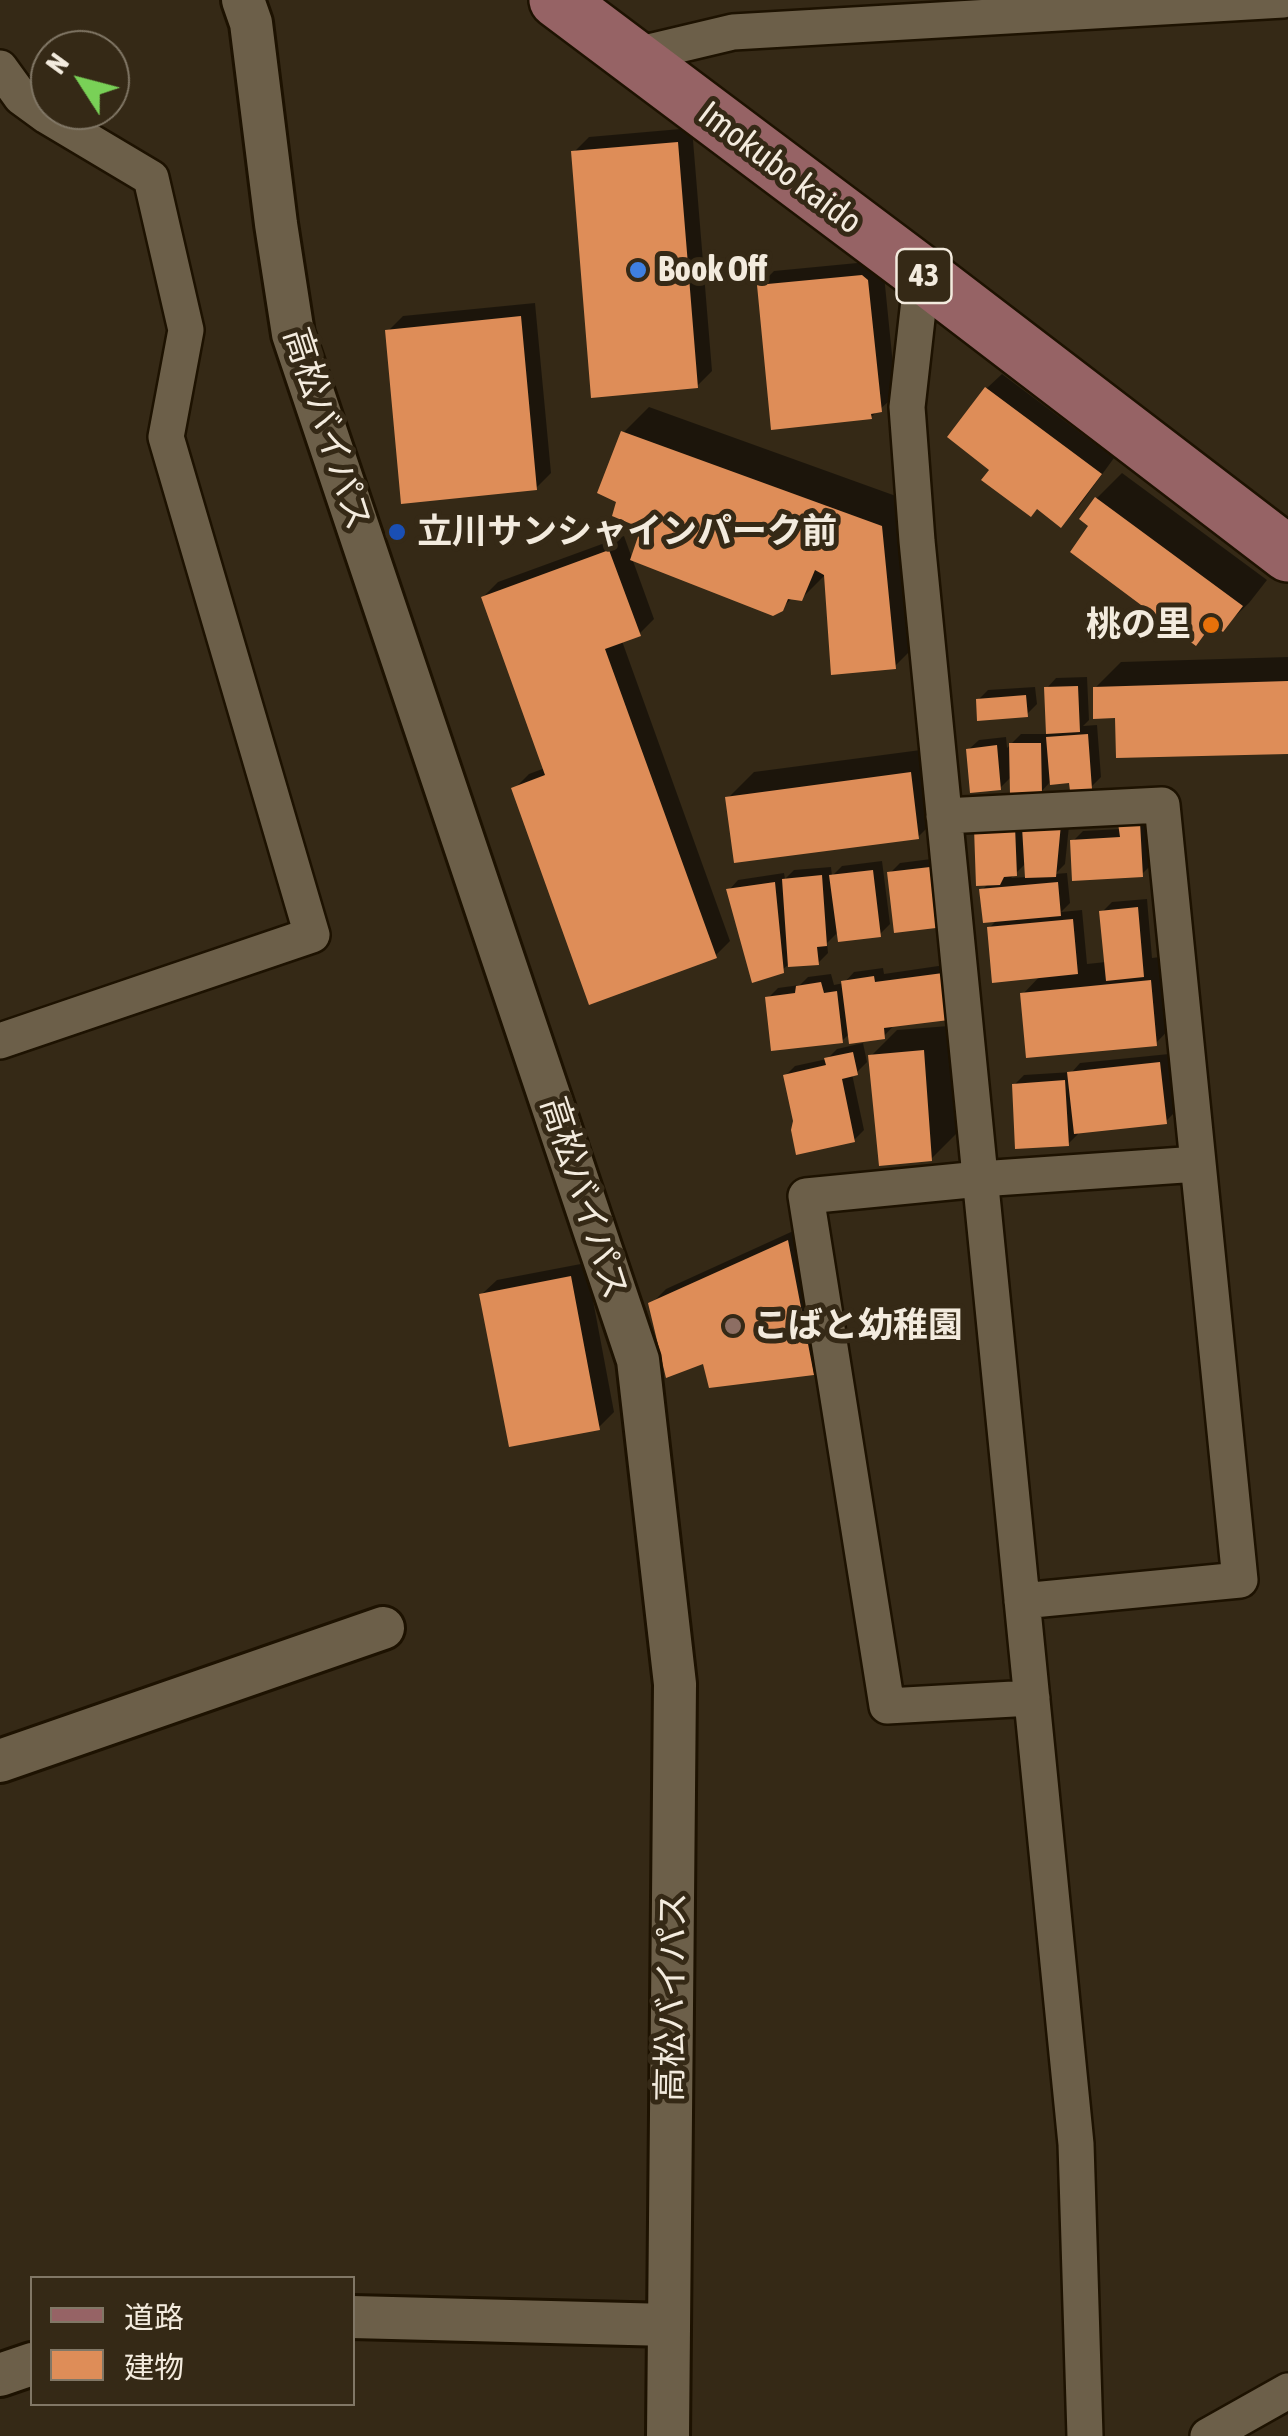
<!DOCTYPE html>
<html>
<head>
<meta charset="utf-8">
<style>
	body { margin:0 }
	#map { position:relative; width:1288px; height:2436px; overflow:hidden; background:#352916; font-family:"Asap Condensed","Noto Sans JP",sans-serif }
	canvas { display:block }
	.legend { position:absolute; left:30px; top:2276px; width:325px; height:130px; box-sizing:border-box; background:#352916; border:2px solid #817766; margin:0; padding:12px 18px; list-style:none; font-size:30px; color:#f3ebde }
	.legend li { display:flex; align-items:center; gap:20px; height:50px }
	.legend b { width:50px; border:2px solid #817766 }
	.north { position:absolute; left:30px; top:30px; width:100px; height:100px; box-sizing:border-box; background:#352916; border:2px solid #817766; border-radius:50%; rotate:306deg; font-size:28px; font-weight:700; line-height:40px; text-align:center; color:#f3ebde }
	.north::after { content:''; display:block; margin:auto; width:35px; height:45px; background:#79d157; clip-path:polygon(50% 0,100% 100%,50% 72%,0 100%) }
</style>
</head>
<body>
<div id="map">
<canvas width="1288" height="2436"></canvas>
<ul class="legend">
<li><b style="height:12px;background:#966365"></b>道路</li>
<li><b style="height:28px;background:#de8d58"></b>建物</li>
</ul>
<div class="north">N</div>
</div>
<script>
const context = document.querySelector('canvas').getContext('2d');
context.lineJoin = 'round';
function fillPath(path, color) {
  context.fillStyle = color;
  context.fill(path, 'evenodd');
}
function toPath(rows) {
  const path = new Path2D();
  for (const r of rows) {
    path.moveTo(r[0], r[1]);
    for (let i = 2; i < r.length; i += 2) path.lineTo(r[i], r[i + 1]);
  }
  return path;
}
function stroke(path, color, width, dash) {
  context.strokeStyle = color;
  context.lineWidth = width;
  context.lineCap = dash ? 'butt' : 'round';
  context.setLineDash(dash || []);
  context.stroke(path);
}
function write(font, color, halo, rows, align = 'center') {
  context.font = font + ' "Asap Condensed","Noto Sans JP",sans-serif';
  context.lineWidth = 10;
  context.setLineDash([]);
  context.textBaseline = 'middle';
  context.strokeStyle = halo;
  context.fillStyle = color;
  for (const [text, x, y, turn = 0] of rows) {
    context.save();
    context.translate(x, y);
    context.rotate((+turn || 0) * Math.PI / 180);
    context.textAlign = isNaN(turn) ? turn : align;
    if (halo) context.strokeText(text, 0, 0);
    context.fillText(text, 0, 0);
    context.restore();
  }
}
fillPath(toPath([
	[692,128,712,371,697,386,574,152,589,137],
	[878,261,883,265,896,395,871,417,759,286,774,271],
	[535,303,551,473,536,488,388,331,403,316],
	[1002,374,1114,458,1076,510,1061,525,950,437,987,388],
	[649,407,907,500,920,641,895,666,826,574,801,599,793,597,781,609,644,526,623,433],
	[1122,473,1267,580,1249,603,1223,628,1216,623,1196,642,1092,526,1097,498],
	[624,536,654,619,639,634,622,641,730,941,715,956,514,789,529,774,545,768,483,597,498,582],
	[1288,657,1288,751,1118,715,1095,688,1121,662],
	[1087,677,1089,720,1083,726,1097,725,1101,777,1091,787,1071,780,1050,782,1041,792,1012,776,1000,788,969,749,979,740,1006,737,1007,748,1021,734,1048,734,1047,688,1056,678],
	[1035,687,1037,704,1027,714,978,700,988,690],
	[936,748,944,811,918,837,728,798,754,772],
	[1149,814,1152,864,1142,874,1073,841,1083,831,1121,829],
	[1069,826,1065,864,1055,874,1067,873,1070,903,1061,912,1082,910,1087,964,1106,962,1102,912,1112,902,1147,899,1152,958,1176,955,1181,1017,1156,1043,1023,994,1041,975,989,928,998,919,982,890,989,883,976,829],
	[1026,863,1027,877,1011,878],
	[939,858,945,916,935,926,890,873,900,863],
	[882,861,890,924,880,934,839,931,827,943,828,953,818,963,788,965,782,970,729,890,738,880,784,873,785,879,794,870,831,867,832,876,842,866],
	[952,964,884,1036,850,1033,842,1041,768,998,778,988,800,985,808,977,831,974,834,985,844,983,854,972,883,968,884,974],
	[949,1026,957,1133,931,1159,871,1056,897,1030],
	[863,1043,867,1062,857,1072,852,1074,864,1130,854,1140,796,1121,785,1076,795,1066,827,1059,837,1049],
	[1169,1054,1176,1111,1166,1121,1078,1131,1078,1134,1068,1144,1014,1085,1024,1075,1072,1072,1080,1063],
	[802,1227,828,1357,813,1372,704,1361,651,1304,666,1289],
	[586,1263,614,1412,599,1427,482,1294,497,1280]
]), '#0007');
fillPath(toPath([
	[678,142,698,388,591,398,571,151],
	[862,275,868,280,882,412,871,414,872,419,771,430,757,285],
	[521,316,537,490,401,504,385,330],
	[985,387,1102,474,1061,528,1037,509,1031,517,981,480,989,470,947,437],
	[621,431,882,526,896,669,831,675,824,575,815,570,802,601,788,599,783,611,773,616,630,560,641,528,612,516,616,502,597,493],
	[1095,497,1243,606,1223,632,1212,624,1196,646,1070,552,1088,526,1079,519],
	[609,550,641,636,605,649,717,958,589,1005,511,788,545,775,481,597],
	[1288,681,1288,754,1116,758,1115,718,1093,719,1093,687],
	[1078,686,1080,732,1046,734,1044,687],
	[1026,695,1028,717,977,721,976,699],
	[1088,734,1092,789,1070,791,1069,783,1050,785,1046,737],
	[1009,743,1041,743,1042,794,1010,795],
	[997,745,1001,790,970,793,966,749],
	[911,772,919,839,734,863,725,797],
	[1140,822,1143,877,1072,881,1070,840,1120,837,1118,823],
	[1061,824,1056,877,1025,878,1022,827],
	[1015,826,1017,876,1004,877,1000,885,976,886,974,828],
	[930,867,936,928,894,933,887,872],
	[873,870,881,937,838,942,829,875],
	[822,875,827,946,817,947,819,965,788,967,782,879],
	[775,882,784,973,752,983,726,889],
	[1058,882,1061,916,983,923,979,889],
	[1138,907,1144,977,1106,981,1099,911],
	[1073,919,1078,974,992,983,987,927],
	[943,973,949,1020,884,1028,885,1039,849,1044,841,981,874,976,875,982],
	[1151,980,1157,1046,1026,1058,1020,993],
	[821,982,824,993,837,991,843,1043,771,1051,765,997,795,993,796,986],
	[924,1050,932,1161,879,1166,868,1055],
	[853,1052,858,1075,842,1079,855,1142,796,1155,791,1130,793,1121,783,1075,826,1065,824,1058],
	[1160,1062,1167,1124,1074,1134,1067,1072],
	[1065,1080,1069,1146,1015,1149,1012,1084],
	[788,1240,814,1375,709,1388,703,1364,666,1378,648,1303],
	[571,1276,600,1430,509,1447,479,1294]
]), '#de8d58');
const minor = toPath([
	[632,56,733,32,1283,0],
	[0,68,21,97,47,116,151,178,186,330,166,437,312,935,0,1041],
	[922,274,907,407,917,541,1076,2144,1085,2436],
	[944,816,1162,805,1240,1580,1022,1601],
	[1032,1698,887,1706,806,1196,980,1179,1198,1164],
	[1208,2436,1288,2391]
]);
const tertiary = toPath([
	[243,0,251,23,276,224,293,334,638,1360,675,1684,668,2436],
	[0,1761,383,1628],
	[352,2317,669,2325],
	[0,2375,32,2364]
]);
const primary = toPath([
	[557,0,922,274,1288,554]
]);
stroke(minor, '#1d1201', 40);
stroke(tertiary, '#1d1201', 48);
stroke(primary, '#1d1201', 60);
stroke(minor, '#6c5f49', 35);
stroke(tertiary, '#6c5f49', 42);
stroke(primary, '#966365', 55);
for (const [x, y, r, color] of [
	[638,270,10,"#3f7fe0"],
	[397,532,10,"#1a4fb4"],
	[1211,625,10,"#e8710a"],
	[733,1326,10,"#8d6e63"]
]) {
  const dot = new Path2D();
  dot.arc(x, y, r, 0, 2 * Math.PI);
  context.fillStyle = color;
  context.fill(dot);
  stroke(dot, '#352916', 4);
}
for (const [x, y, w] of [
	[924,276,55]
]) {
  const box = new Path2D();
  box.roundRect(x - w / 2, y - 27, w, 54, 8);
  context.fillStyle = '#352916';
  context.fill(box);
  stroke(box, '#f3ebde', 2.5);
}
write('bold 32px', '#f3ebde', null, [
	["43",924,276]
]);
write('35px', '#f3ebde', '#352916', [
	["Imokubo kaido",780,168,37],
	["高松バイパス",327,429,72],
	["高松バイパス",584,1198,72],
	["高松バイパス",672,1997,-89]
]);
write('bold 35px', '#f3ebde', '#352916', [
	["Book Off",658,270],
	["立川サンシャインパーク前",417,532],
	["桃の里",1191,625,"right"],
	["こばと幼稚園",753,1326]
], 'left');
</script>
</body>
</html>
